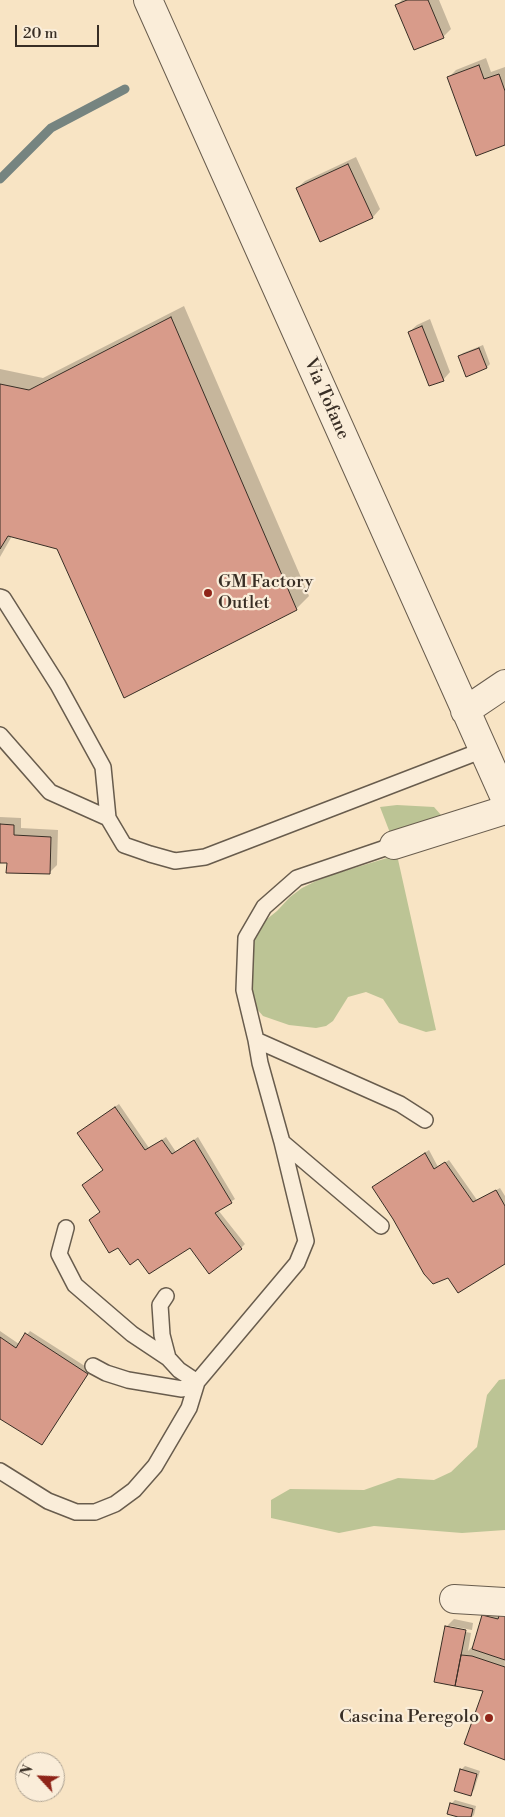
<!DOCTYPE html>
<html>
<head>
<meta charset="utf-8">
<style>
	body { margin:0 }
	#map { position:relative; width:505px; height:1817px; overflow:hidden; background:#f8e4c4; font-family:"Libre Bodoni",serif }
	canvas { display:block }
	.north { position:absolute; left:15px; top:1752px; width:50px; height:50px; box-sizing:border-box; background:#faedd9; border:1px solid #aca191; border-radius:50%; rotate:295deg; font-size:14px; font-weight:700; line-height:20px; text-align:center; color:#382e25 }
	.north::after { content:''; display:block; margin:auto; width:18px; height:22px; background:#8f2418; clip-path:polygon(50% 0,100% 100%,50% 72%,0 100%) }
	.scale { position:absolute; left:15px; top:25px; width:84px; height:22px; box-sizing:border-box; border:2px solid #382e25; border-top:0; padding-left:6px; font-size:15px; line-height:18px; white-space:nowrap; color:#382e25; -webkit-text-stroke:4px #faedd9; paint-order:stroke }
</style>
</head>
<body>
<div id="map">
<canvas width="505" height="1817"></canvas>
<div class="north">N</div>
<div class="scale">20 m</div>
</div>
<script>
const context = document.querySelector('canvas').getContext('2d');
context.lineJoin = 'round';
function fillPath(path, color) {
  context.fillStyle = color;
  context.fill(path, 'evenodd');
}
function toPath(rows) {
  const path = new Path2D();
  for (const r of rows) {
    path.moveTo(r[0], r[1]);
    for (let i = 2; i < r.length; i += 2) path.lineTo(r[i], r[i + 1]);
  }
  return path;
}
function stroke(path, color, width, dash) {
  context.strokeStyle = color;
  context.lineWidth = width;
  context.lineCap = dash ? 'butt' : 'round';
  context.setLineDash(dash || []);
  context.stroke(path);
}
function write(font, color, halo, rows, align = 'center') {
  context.font = font + ' "Libre Bodoni",serif';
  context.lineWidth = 4.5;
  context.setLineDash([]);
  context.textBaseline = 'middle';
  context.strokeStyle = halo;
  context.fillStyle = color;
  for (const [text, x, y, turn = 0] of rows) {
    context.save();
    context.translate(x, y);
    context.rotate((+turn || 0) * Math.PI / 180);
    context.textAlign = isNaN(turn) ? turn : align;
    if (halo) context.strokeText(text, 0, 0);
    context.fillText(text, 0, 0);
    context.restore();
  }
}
fillPath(toPath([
	[397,805,434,807,441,815,439,820,392,838,380,807],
	[397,855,436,1030,426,1032,399,1023,383,999,366,992,348,997,333,1021,326,1026,316,1028,289,1025,263,1016,257,1009,251,992,252,947,254,938,262,923,277,911,290,897,302,888,314,882,331,875],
	[505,1379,505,1530,462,1533,374,1526,339,1533,271,1518,271,1500,290,1489,364,1490,398,1478,434,1480,451,1472,477,1447,487,1395,499,1380]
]), '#bcc495');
fillPath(toPath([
	[402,0,439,0,451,29,443,37,397,5],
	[486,58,491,72,505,67,505,144,449,77,456,70],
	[356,157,380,209,373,217,321,240,297,188,305,181],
	[184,306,309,596,296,609,12,536,0,557,0,369,43,378],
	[430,319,450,372,443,380,409,332,417,325],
	[483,345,490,364,487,367,467,375,460,356,463,353],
	[0,817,21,818,21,828,58,830,57,865,49,873,8,862,0,861],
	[119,1104,149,1148,166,1137,176,1152,198,1137,235,1199,218,1210,245,1244,241,1248,191,1247,101,1212,104,1170,83,1129],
	[429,1150,438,1167,449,1160,477,1200,500,1188,505,1196,505,1263,377,1184],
	[0,1331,19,1344,30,1331,91,1370,42,1444,0,1417],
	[505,1603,505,1759,485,1690,455,1685,446,1627,454,1619,473,1623,472,1630,450,1626,450,1629,471,1633,468,1651,474,1645,483,1615,494,1605],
	[465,1766,480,1771,474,1790,470,1794,461,1770],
	[455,1800,476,1806,474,1815,472,1817,463,1817,451,1804]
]), '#0003');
stroke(toPath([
	[0,179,51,128,125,89]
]), '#768480', 9);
const building = toPath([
	[407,0,428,0,444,38,414,50,395,5,407,0],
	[479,65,484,79,499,74,505,91,505,145,476,156,447,77,479,65],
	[348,164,373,218,320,242,296,188,348,164],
	[171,317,297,610,124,698,57,549,8,536,0,549,0,384,29,390,171,317],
	[422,326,444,381,429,386,408,332,422,326],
	[479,348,487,368,466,377,458,356,479,348],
	[0,824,14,825,14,835,51,837,50,874,6,873,7,863,0,863,0,824],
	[115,1107,145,1150,162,1140,172,1154,194,1140,232,1203,215,1213,242,1249,209,1274,190,1248,149,1274,138,1259,130,1265,118,1248,109,1253,89,1220,100,1212,82,1185,103,1170,77,1133,115,1107],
	[425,1153,434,1169,445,1162,473,1202,496,1190,505,1206,505,1264,458,1293,448,1278,433,1284,424,1274,393,1219,372,1187,425,1153],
	[25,1333,88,1374,42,1445,0,1419,0,1337,16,1348,25,1333],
	[503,1603,505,1603,505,1660,472,1649,482,1615,498,1619,503,1603],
	[445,1626,466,1630,455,1686,434,1682,445,1626],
	[461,1655,472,1656,505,1667,505,1760,464,1744,483,1691,455,1686,461,1655],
	[460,1769,477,1774,471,1796,454,1791,460,1769],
	[450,1803,473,1809,471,1817,458,1817,447,1814,450,1803]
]);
fillPath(building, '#d89b8a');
stroke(building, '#382e25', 1);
const service = toPath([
	[0,597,3,598,58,685,103,767,108,818,124,845,150,854,175,861,205,857,483,750],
	[0,735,50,792,108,818],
	[256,1040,400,1104,425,1120],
	[282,1142,381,1226],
	[66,1228,59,1254,75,1285,132,1334,168,1358],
	[166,1296,160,1305,162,1335,168,1358,179,1370,197,1382],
	[93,1366,106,1373,128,1380,182,1389,197,1382,297,1263,306,1241,282,1142,260,1063,256,1040,244,990,246,938,264,907,297,878,394,845],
	[0,1471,48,1501,76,1512,95,1512,115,1504,134,1490,155,1466,189,1408,197,1382]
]);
const minor = toPath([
	[148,0,505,798],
	[465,711,505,684],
	[394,845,505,810],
	[454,1599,505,1602]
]);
stroke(service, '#685c4d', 18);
stroke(minor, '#685c4d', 30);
stroke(service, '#faedd9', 15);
stroke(minor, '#faedd9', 28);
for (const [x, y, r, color] of [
	[208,593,5,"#8f2418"],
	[489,1718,5,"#8f2418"]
]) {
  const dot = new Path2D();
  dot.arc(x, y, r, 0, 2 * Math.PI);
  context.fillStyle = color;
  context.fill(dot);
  stroke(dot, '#faedd9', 2);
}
write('18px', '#382e25', '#faedd9', [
	["Via Tofane",326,399,66]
]);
write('18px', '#382e25', '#faedd9', [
	["GM Factory",218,583],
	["Outlet",218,604],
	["Cascina Peregolo",479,1718,"right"]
], 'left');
</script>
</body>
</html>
